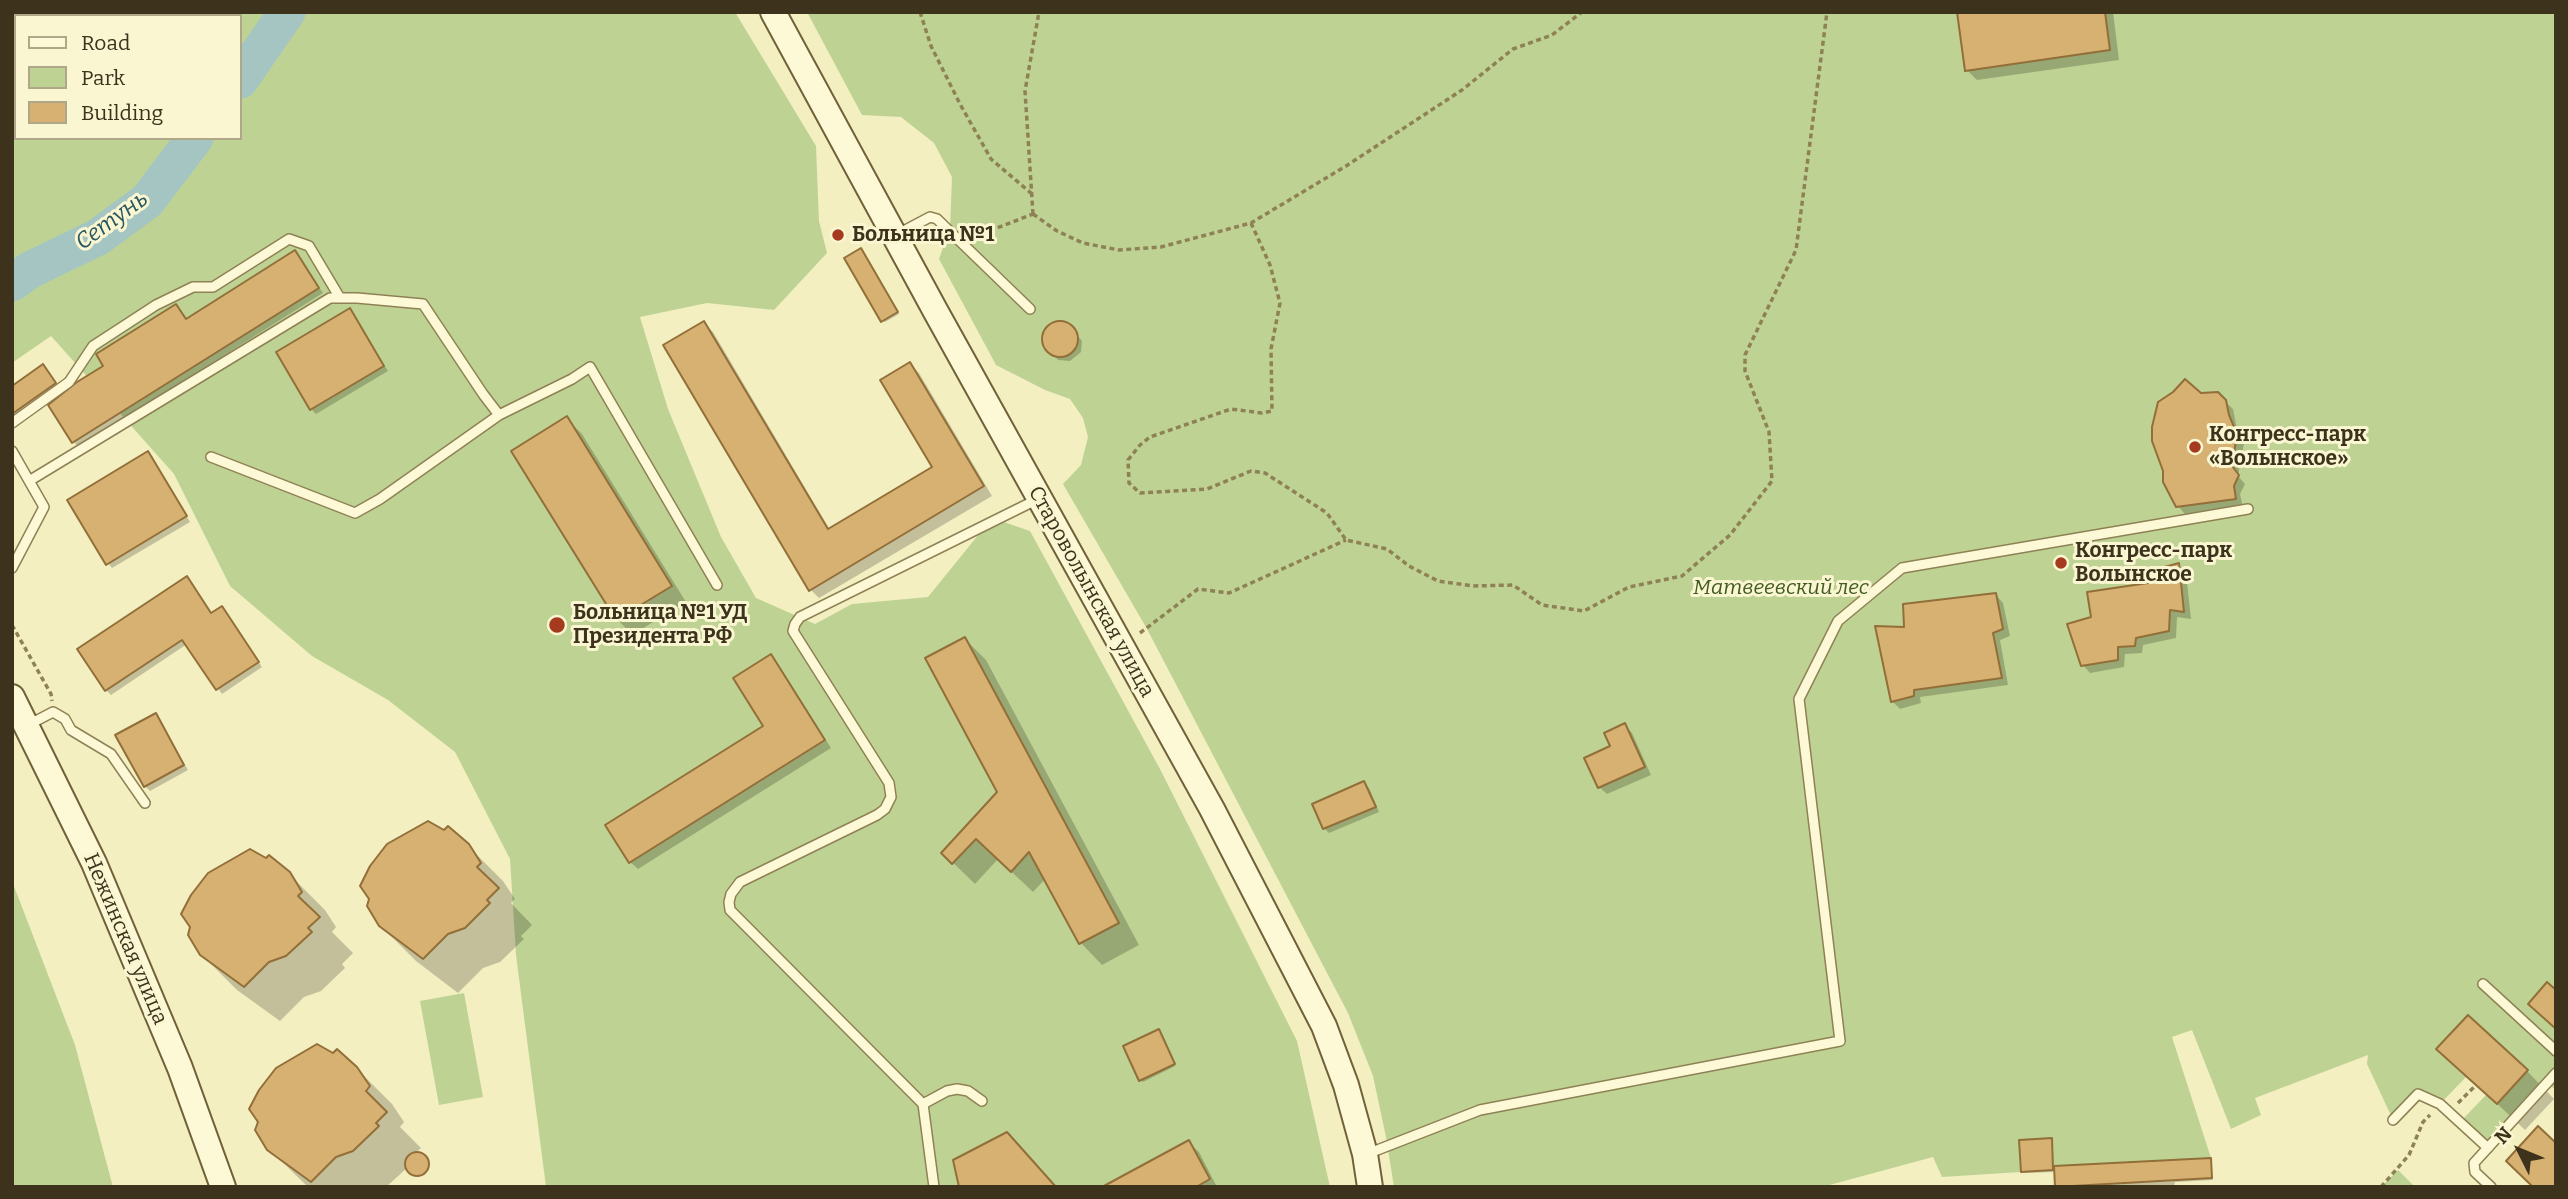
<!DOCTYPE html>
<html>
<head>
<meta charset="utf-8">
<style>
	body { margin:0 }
	#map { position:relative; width:2568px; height:1199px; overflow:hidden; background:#f3efc1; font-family:Bitter,serif }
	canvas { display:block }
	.frame { position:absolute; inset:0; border:14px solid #3d331c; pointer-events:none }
	.legend { position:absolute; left:14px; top:14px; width:228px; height:126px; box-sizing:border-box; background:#faf6d2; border:2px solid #aea889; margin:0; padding:9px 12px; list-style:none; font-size:21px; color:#3d331c }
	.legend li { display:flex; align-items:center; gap:14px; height:35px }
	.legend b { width:35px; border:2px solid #aea889 }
	.north { position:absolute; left:2484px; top:1115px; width:70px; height:70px; -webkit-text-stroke:5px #faf6d2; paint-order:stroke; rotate:313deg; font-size:19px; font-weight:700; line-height:28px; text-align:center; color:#3d331c }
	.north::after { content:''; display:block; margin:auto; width:24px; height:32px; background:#3d331c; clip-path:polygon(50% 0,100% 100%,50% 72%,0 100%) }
</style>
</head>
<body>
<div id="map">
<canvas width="2568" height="1199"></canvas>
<div class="frame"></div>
<ul class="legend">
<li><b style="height:9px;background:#fdf9d6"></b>Road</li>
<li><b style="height:19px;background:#bed393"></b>Park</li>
<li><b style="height:19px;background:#d6b172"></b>Building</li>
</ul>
<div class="north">N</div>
</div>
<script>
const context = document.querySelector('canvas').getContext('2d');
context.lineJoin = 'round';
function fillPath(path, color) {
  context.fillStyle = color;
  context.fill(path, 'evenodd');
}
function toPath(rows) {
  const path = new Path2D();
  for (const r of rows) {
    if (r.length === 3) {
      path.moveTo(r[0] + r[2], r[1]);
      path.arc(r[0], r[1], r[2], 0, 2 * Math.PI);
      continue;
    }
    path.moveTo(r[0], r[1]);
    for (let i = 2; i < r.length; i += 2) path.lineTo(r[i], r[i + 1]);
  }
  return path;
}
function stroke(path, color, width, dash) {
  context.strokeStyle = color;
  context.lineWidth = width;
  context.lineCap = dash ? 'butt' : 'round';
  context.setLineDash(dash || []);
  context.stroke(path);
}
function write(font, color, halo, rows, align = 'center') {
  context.font = font + ' Bitter,serif';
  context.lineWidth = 6;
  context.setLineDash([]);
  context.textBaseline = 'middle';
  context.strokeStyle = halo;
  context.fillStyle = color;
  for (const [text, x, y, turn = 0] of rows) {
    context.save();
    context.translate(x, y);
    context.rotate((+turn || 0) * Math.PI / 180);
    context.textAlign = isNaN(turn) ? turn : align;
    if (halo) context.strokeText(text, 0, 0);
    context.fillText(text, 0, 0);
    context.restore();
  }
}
fillPath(toPath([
	[12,12,735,12,816,146,819,221,827,253,774,310,707,303,640,317,668,409,721,537,756,598,815,624,852,604,928,597,992,518,1030,531,1160,769,1297,1041,1330,1187,546,1187,516,955,510,859,455,752,388,700,312,656,230,586,174,474,51,336,12,363],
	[16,16,240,16,240,138,16,138],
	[807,12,2556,12,2556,1090,2547,1083,2488,1148,2460,1122,2486,1095,2497,1104,2528,1070,2468,1015,2436,1049,2466,1077,2440,1104,2418,1095,2393,1120,2367,1064,2368,1055,2255,1098,2261,1115,2231,1129,2192,1030,2172,1037,2211,1158,2053,1166,2052,1139,2019,1140,2021,1172,1942,1177,1933,1157,1822,1187,1394,1187,1386,1137,1373,1076,1348,1013,1147,629,1063,484,1081,465,1088,437,1083,418,1070,399,1045,390,996,365,939,259,950,228,952,177,934,143,901,117,862,115],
	[12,881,75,1045,113,1187,12,1187],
	[464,993,483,1097,439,1105,420,1001],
	[2398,1170,2415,1187,2381,1187]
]), '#bed393');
fillPath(toPath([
	[1959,12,2113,12,2119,60,1977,80,1967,70],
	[295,252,323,293,78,447,74,442,51,406,105,367,176,306,187,321],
	[862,252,899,314,885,322,883,321],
	[350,310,388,371,316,414,311,409],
	[704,323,713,332,830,530,934,468,910,364,919,373,992,496,819,598,810,589],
	[1056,323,1069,325,1082,341,1081,352,1070,361,1058,360,1044,344,1044,331],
	[48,371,60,388,12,422,12,388],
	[2217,394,2233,409,2236,424,2244,443,2238,476,2245,484,2240,494,2243,507,2185,514,2178,506,2200,395],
	[567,419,582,434,686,602,632,635,617,619,514,451],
	[152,458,190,522,112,568,108,563],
	[2179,565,2186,573,2191,619,2177,617,2176,638,2143,645,2142,653,2125,654,2124,667,2090,673,2083,665,2093,619],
	[1996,595,2003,603,2010,636,2000,640,2008,685,1920,697,1921,703,1900,709,1892,701],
	[222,608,262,667,222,694,187,644,111,695,106,690],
	[965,639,986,660,1139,945,1102,965,1081,943,1046,878,1033,892,998,859,975,884,943,853,1000,792],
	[771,656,778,664,831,748,638,869,630,862,765,727],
	[156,715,188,770,150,791,145,786],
	[1624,725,1632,733,1651,775,1607,794,1599,787,1612,747],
	[1364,783,1369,788,1379,812,1329,833,1324,828],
	[467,845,503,881,515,899,511,903,532,925,521,936,524,939,500,962,483,968,458,993,416,961,380,925],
	[289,874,325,910,336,927,332,932,353,953,342,964,345,968,321,991,304,997,280,1021,237,990,201,954],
	[1160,1033,1175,1066,1143,1082,1141,1080],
	[2439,1049,2527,1071,2554,1099,2525,1130],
	[356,1068,392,1104,404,1122,400,1127,421,1148,413,1155,420,1155,429,1163,429,1170,418,1177,407,1168,386,1187,308,1187,269,1149],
	[2051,1140,2054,1168,2210,1160,2213,1180,2175,1182,2174,1187,2057,1187,2056,1172,2024,1173,2022,1171],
	[1188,1142,1199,1152,1217,1187,1106,1187]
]), '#0003');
stroke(toPath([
	[240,80,287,12],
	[12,283,30,270,98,237,147,201,195,138]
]), '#a4c5c2', 37);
const building = toPath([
	[1957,12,2105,12,2110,50,1965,71,1957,12],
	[861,248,898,312,881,322,844,258,861,248],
	[295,250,319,288,72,443,48,405,77,382,103,366,96,354,176,304,186,319,295,250],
	[350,308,384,366,310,410,276,352,350,308],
	[704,321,828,529,932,467,880,380,910,362,984,486,809,591,663,345,704,321],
	[1060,339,18],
	[43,364,56,383,12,414,12,386,43,364],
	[2185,379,2201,393,2218,392,2226,400,2229,415,2237,434,2232,466,2239,475,2234,486,2236,499,2176,507,2163,482,2163,471,2152,441,2152,427,2158,402,2173,392,2185,379],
	[567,416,672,586,616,620,511,451,567,416],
	[148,451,187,516,106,565,67,500,148,451],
	[2179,563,2184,612,2170,610,2169,631,2136,638,2135,646,2118,647,2118,660,2081,666,2067,624,2091,617,2087,592,2148,583,2150,571,2179,563],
	[187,576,211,613,222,606,259,662,216,690,182,640,105,691,77,649,187,576],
	[1996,593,2003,629,1993,633,2002,678,1914,690,1914,696,1891,702,1875,626,1904,627,1903,604,1996,593],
	[965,637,1119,923,1079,944,1029,852,1011,872,976,839,952,864,941,853,997,792,925,658,965,637],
	[771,654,825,740,629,863,605,825,763,726,733,678,771,654],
	[156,713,184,765,144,787,115,735,156,713],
	[1625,723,1645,767,1598,788,1584,758,1610,746,1604,733,1625,723],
	[1364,781,1376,807,1323,829,1312,804,1364,781],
	[428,821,444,830,448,826,469,844,481,863,477,867,499,888,487,900,490,903,465,928,448,934,423,959,379,926,367,906,369,899,360,886,370,866,387,844,428,821],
	[250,849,266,858,269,855,290,872,302,892,298,896,320,917,308,928,312,932,286,956,269,962,244,987,200,955,188,935,190,927,181,914,191,895,208,873,250,849],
	[2547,982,2556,990,2556,1029,2528,1004,2547,982],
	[2468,1015,2528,1070,2497,1104,2436,1049,2468,1015],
	[1159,1029,1175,1064,1139,1081,1123,1046,1159,1029],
	[317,1044,333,1053,337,1049,357,1067,370,1086,366,1091,387,1112,376,1123,379,1126,353,1151,336,1157,311,1182,267,1150,255,1130,258,1122,249,1109,259,1090,276,1068,317,1044],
	[2538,1126,2556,1143,2556,1187,2533,1187,2506,1161,2538,1126],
	[1007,1132,1056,1187,959,1187,953,1160,1007,1132],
	[2052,1138,2053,1170,2021,1172,2019,1140,2052,1138],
	[1189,1140,1210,1179,1196,1187,1102,1187,1189,1140],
	[417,1164,12],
	[2211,1158,2212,1178,2055,1187,2054,1166,2211,1158]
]);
fillPath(building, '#d6b172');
stroke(building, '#926f39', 2);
const lane = toPath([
	[896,235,930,217,937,219,1030,309],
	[12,423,69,382,93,346,156,305,193,287,213,287,289,239,309,246,340,298],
	[12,451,44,507,12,568],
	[211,457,355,513,380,499,499,415],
	[29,481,330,298,357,298,423,304,483,394,499,415,572,379,590,367,717,585],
	[28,725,53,712,65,719,71,730,111,754,145,803],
	[2483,984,2556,1051],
	[923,1104,947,1091,957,1089,968,1091,982,1101],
	[2393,1120,2418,1094,2440,1104,2488,1148],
	[1367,1154,1480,1110,1840,1041,1799,699,1838,621,1902,568,2248,509],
	[934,1187,923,1104,730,910,729,902,731,894,740,882,877,815,885,809,891,797,889,783,793,631,795,624,800,617,1038,499],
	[2491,1187,2475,1172,2474,1163,2556,1073]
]);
const secondary = toPath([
	[773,12,936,312,1212,809,1324,1026,1346,1085,1365,1154,1370,1187],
	[12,697,94,863,180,1068,223,1187]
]);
stroke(lane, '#8f8156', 12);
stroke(secondary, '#716139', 28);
stroke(toPath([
	[920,12,931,46,960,104,991,159,1032,194],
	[1033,214,1057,231,1083,243,1119,250,1161,247,1251,223,1346,166,1462,90,1513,49,1552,35,1582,12],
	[1033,214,1025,91,1039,12],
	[1251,223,1270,265,1280,303,1271,349,1272,411,1262,413,1231,409,1150,437,1140,445,1128,460,1129,483,1140,493,1207,489,1251,471,1265,473,1327,513,1346,540,1387,549,1409,566,1438,581,1473,586,1513,585,1542,605,1584,611,1629,587,1682,576,1730,535,1772,481,1769,432,1745,371,1745,355,1796,250,1827,12],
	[974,237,1033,214],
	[12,625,51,694,52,701],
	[1140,633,1198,589,1229,593,1346,540],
	[2458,1103,2476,1085],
	[2381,1187,2409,1155,2423,1122,2430,1115],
	[2531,1187,2532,1186]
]), '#8f8156', 3.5, [5, 3.5]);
stroke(lane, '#fdf9d6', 9);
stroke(secondary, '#fdf9d6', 24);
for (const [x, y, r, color] of [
	[838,235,7,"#a63a1e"],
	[2195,447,7,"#a63a1e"],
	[2061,563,7,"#a63a1e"],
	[557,625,9,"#a63a1e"]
]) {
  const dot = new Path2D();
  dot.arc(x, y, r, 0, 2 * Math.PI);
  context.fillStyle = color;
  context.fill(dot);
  stroke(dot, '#faf6d2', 2.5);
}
write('bold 21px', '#3d331c', '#faf6d2', [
	["Больница №1",852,235],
	["Конгресс-парк",2209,435],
	["«Волынское»",2209,459],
	["Конгресс-парк",2075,551],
	["Волынское",2075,575],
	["Больница №1 УД",573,613],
	["Президента РФ",573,637]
], 'left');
write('italic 21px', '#405c20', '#faf6d2', [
	["Матвеевский лес",1781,588]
]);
write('21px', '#3d331c', '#faf6d2', [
	["Староволынская улица",1091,592,61],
	["Нежинская улица",125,939,67]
]);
write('italic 23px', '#29575f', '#faf6d2', [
	["Сетунь",112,221,-36]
]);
</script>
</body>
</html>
